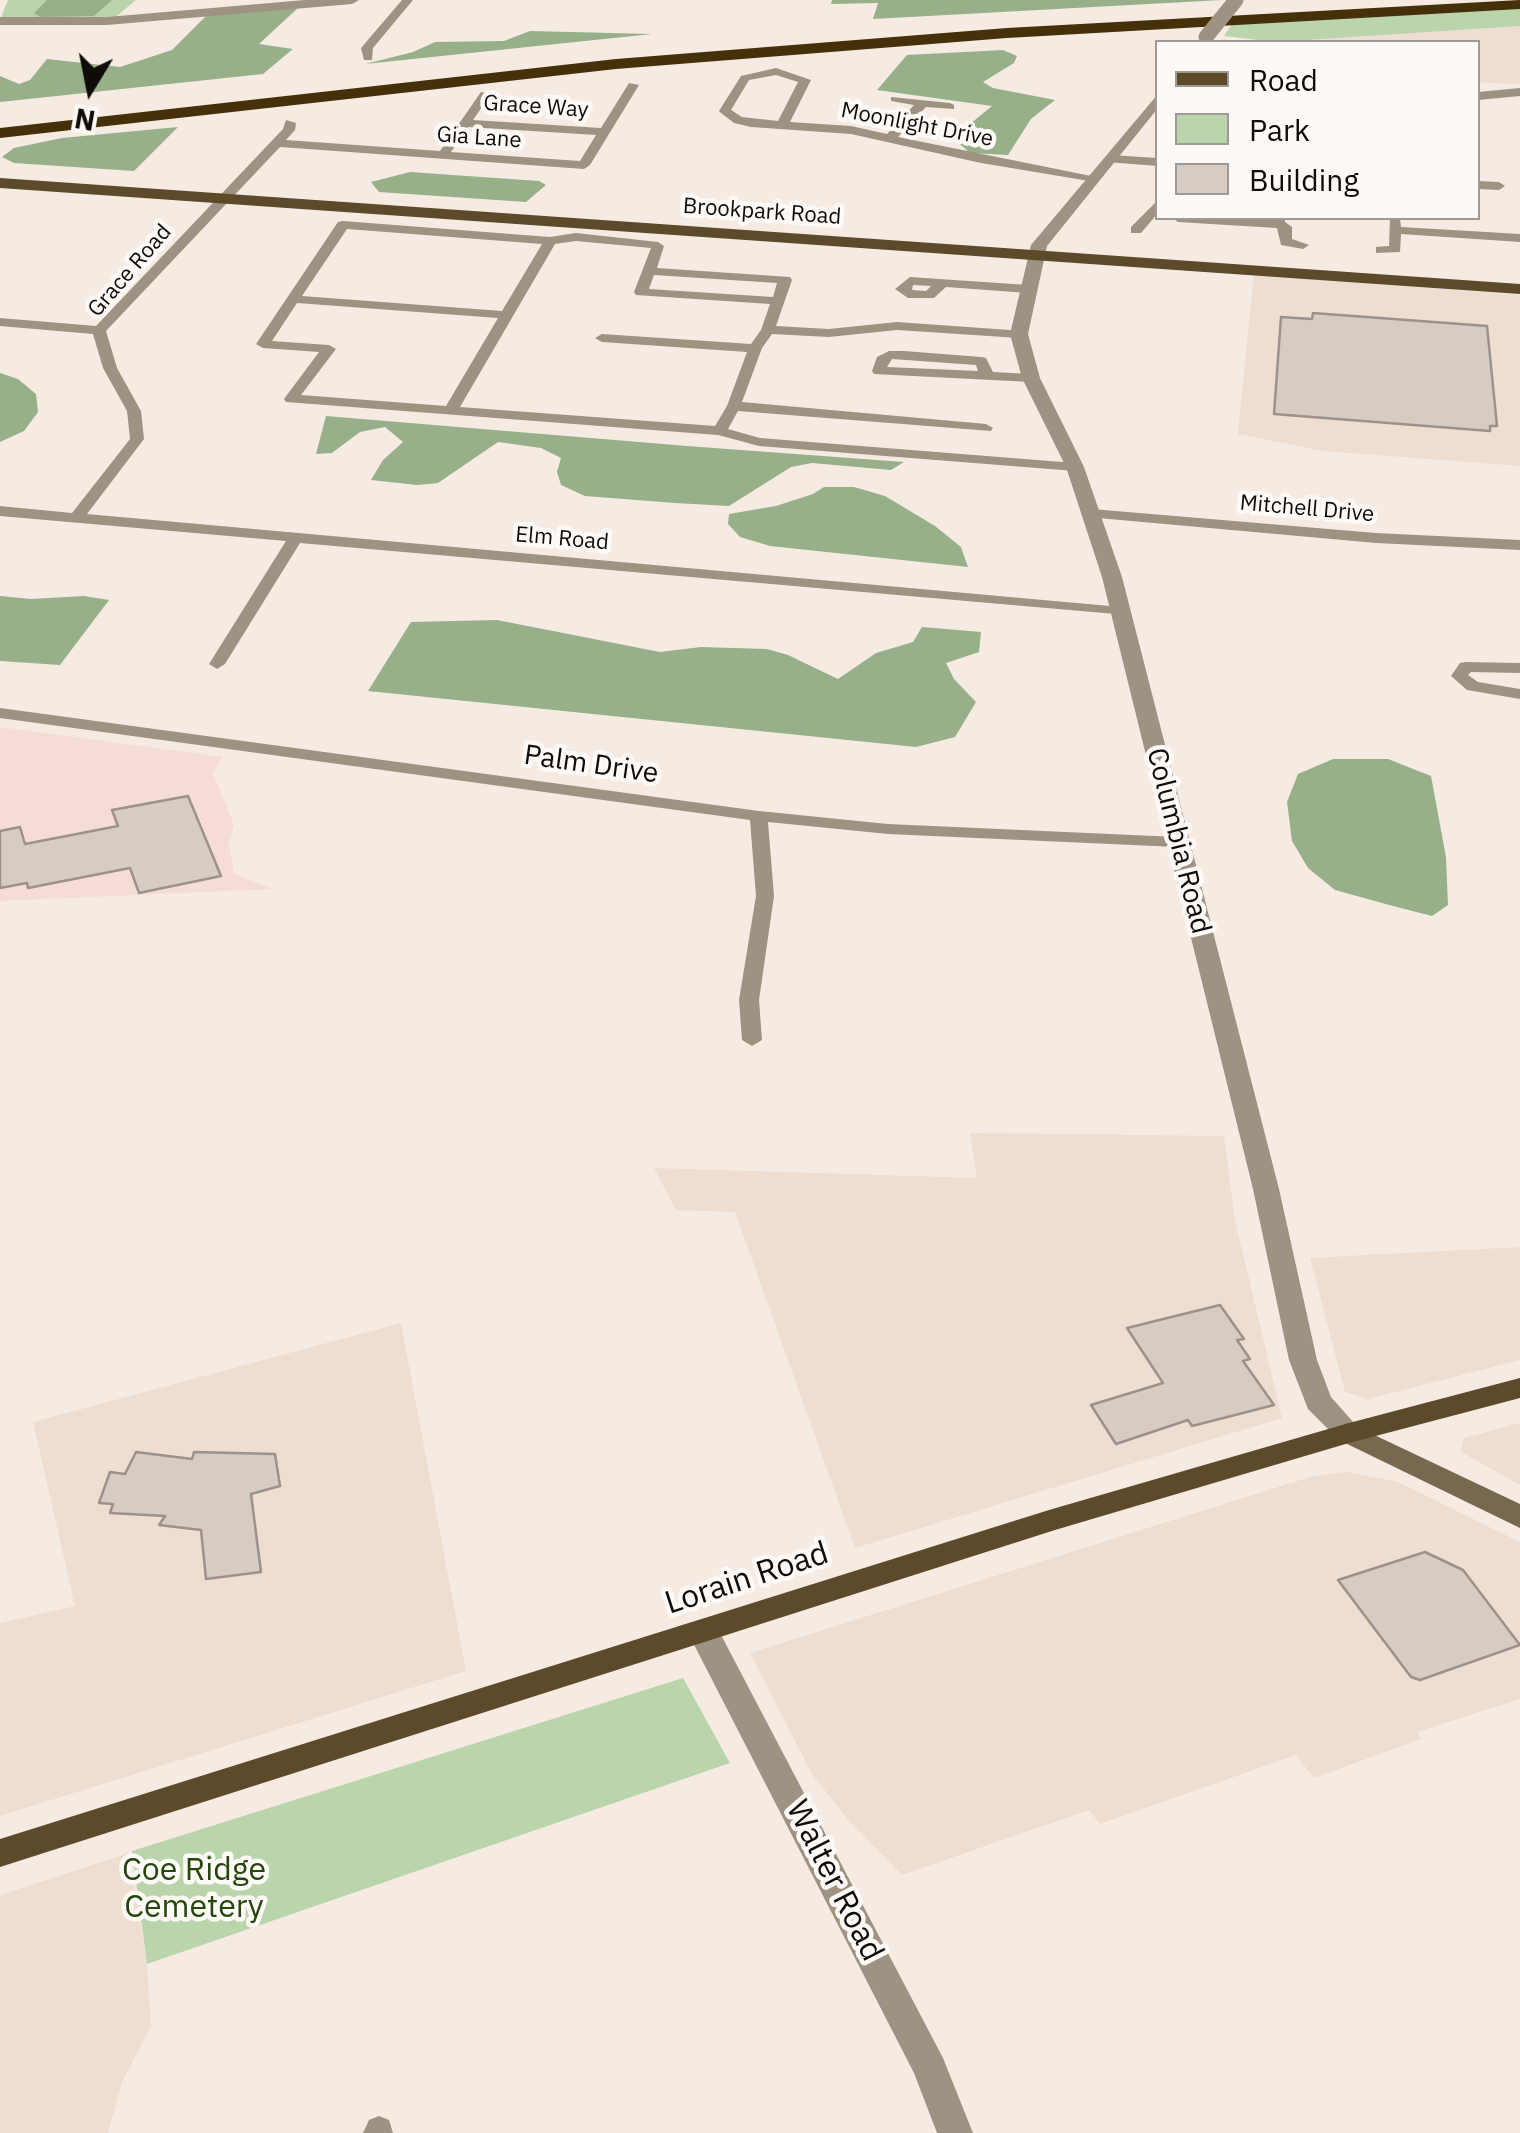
<!DOCTYPE html>
<html>
<head>
<meta charset="utf-8">
<style>
	body { margin:0 }
	#map { position:relative; width:1520px; height:2133px; overflow:hidden; background:#f5ebe2; font-family:"IBM Plex Sans",sans-serif }
	canvas { display:block }
	.legend { position:absolute; left:1155px; top:40px; width:325px; height:180px; box-sizing:border-box; background:#fdf9f6; border:2px solid #9d9a97; margin:0; padding:12px 18px; list-style:none; font-size:30px; color:#0e0b08 }
	.legend li { display:flex; align-items:center; gap:20px; height:50px }
	.legend b { width:50px; border:2px solid #9d9a97 }
	.north { position:absolute; left:40px; top:40px; width:100px; height:100px; -webkit-text-stroke:8px #fdf9f6; paint-order:stroke; rotate:190deg; font-size:28px; font-weight:700; line-height:40px; text-align:center; color:#0e0b08 }
	.north::after { content:''; display:block; margin:auto; width:35px; height:45px; background:#0e0b08; clip-path:polygon(50% 0,100% 100%,50% 72%,0 100%) }
</style>
</head>
<body>
<div id="map">
<canvas width="1520" height="2133"></canvas>
<ul class="legend">
<li><b style="height:12px;background:#5d4a2b"></b>Road</li>
<li><b style="height:28px;background:#bad4ac"></b>Park</li>
<li><b style="height:28px;background:#d6ccc4"></b>Building</li>
</ul>
<div class="north">N</div>
</div>
<script>
const context = document.querySelector('canvas').getContext('2d');
context.lineJoin = 'round';
function fillPath(path, color) {
  context.fillStyle = color;
  context.fill(path, 'evenodd');
}
function toPath(rows) {
  const path = new Path2D();
  for (const r of rows) {
    path.moveTo(r[0], r[1]);
    for (let i = 2; i < r.length; i += 2) path.lineTo(r[i], r[i + 1]);
  }
  return path;
}
function stroke(path, color, width, dash) {
  context.strokeStyle = color;
  context.lineWidth = width;
  context.lineCap = dash ? 'butt' : 'round';
  context.setLineDash(dash || []);
  context.stroke(path);
}
function write(font, color, halo, rows, align = 'center') {
  context.font = font + ' "IBM Plex Sans",sans-serif';
  context.lineWidth = 9;
  context.setLineDash([]);
  context.textBaseline = 'middle';
  context.strokeStyle = halo;
  context.fillStyle = color;
  for (const [text, x, y, turn = 0] of rows) {
    context.save();
    context.translate(x, y);
    context.rotate((+turn || 0) * Math.PI / 180);
    context.textAlign = isNaN(turn) ? turn : align;
    if (halo) context.strokeText(text, 0, 0);
    context.fillText(text, 0, 0);
    context.restore();
  }
}
fillPath(toPath([
	[1520,26,1520,83,1513,84,1478,82,1478,42,1276,42],
	[1254,274,1520,295,1520,466,1324,451,1238,434],
	[970,1133,1224,1136,1235,1220,1282,1418,855,1548,735,1212,676,1210,654,1168,977,1178],
	[1520,1247,1520,1360,1368,1399,1345,1392,1310,1258],
	[401,1323,466,1671,0,1816,0,1623,75,1606,33,1422],
	[1520,1423,1520,1485,1461,1452,1464,1438],
	[1347,1472,1398,1482,1520,1542,1520,1699,1417,1732,1421,1739,1314,1778,1296,1755,1100,1824,1089,1810,902,1875,850,1822,812,1774,750,1653,1313,1476],
	[129,1853,147,1964,151,2026,122,2082,108,2133,0,2133,0,1895]
]), '#eeded1');
fillPath(toPath([
	[0,727,223,757,213,773,234,825,229,843,234,874,273,889,0,901]
]), '#f6dcd8');
fillPath(toPath([
	[8,0,136,0,113,19,0,20],
	[1520,9,1520,26,1276,42,1224,36,1232,24],
	[683,1678,730,1763,147,1964,132,1851]
]), '#bad4ac');
fillPath(toPath([
	[47,0,112,0,94,16,40,17,34,13],
	[832,0,1222,0,873,19,878,3,831,4],
	[299,7,259,44,293,49,263,74,0,102,0,76,19,84,30,80,47,59,120,67,172,50,207,15],
	[530,31,652,34,365,64,413,52,435,42,504,41],
	[1003,50,1017,56,1014,63,983,82,993,88,1055,100,1031,119,1008,155,970,153,953,138,992,106,877,90,907,55],
	[178,127,134,171,14,163,2,157,14,148,62,138],
	[410,172,539,181,546,185,526,202,379,192,371,182],
	[0,373,18,379,36,394,38,412,24,431,0,442],
	[326,416,687,446,904,462,891,470,812,463,791,467,729,506,675,503,585,496,561,485,557,472,561,458,541,448,498,442,438,483,417,485,371,480,383,460,403,442,385,427,360,432,332,453,316,454],
	[824,487,854,487,885,496,935,526,961,547,968,567,770,546,740,537,728,524,729,514,776,506,813,494],
	[0,596,31,599,84,596,109,600,60,665,0,661],
	[497,620,660,652,701,647,767,649,788,655,838,679,876,653,913,642,922,627,981,632,979,652,946,663,954,679,976,702,955,737,916,747,368,691,411,622],
	[1333,759,1388,759,1431,776,1446,857,1448,905,1432,916,1393,906,1335,890,1308,868,1292,841,1287,802,1298,774]
]), '#97b08a');
const building = toPath([
	[1313,313,1487,326,1497,426,1490,426,1490,431,1274,414,1281,317,1312,319,1313,313],
	[188,796,221,876,139,893,130,868,28,888,27,883,0,888,0,831,20,827,25,844,118,826,112,810,188,796],
	[1220,1305,1244,1339,1237,1340,1250,1359,1243,1361,1274,1405,1192,1426,1188,1420,1116,1444,1091,1405,1163,1383,1127,1328,1220,1305],
	[136,1452,192,1459,194,1452,275,1454,280,1486,251,1494,261,1572,206,1579,201,1530,159,1525,165,1516,110,1513,113,1504,99,1503,110,1472,125,1474,136,1452],
	[1425,1552,1463,1570,1520,1645,1420,1680,1411,1677,1338,1580,1425,1552]
]);
fillPath(building, '#d6ccc4');
stroke(building, '#9c928b', 2.5);
fillPath(toPath([
	[402,0,413,0,373,48,372,60,364,60,361,48,402,0],
	[776,68,811,80,790,122,851,126,887,134,914,105,891,101,891,97,950,103,954,105,954,109,926,107,898,137,1101,178,1095,182,981,163,851,134,751,127,734,123,721,113,719,111,741,76,776,68],
	[776,75,798,82,778,121,742,117,731,110,749,80,776,75],
	[629,83,639,85,590,165,584,169,280,147,106,331,117,368,141,411,144,439,87,514,1121,607,1127,609,1127,615,300,543,225,664,217,669,209,664,286,541,0,516,0,506,72,513,130,439,127,411,103,368,93,334,0,326,0,318,96,326,283,129,286,120,296,123,295,130,286,140,440,151,481,92,491,94,473,120,601,128,629,83],
	[468,127,596,135,580,161,451,152,468,127],
	[1110,155,1158,158,1158,166,1106,162,1106,156,1110,155],
	[1478,181,1499,182,1505,186,1499,190,1478,189,1478,181],
	[1158,200,1158,213,1141,233,1131,233,1131,227,1158,200],
	[1172,218,1285,218,1285,222,1292,227,1292,239,1309,245,1303,249,1281,245,1277,228,1178,222,1172,218],
	[1390,218,1400,218,1401,227,1520,234,1520,242,1401,234,1400,252,1376,253,1376,247,1389,246,1390,218],
	[343,221,550,237,576,233,658,242,664,246,657,268,790,277,792,280,776,326,829,329,897,322,1024,331,1024,337,1019,338,897,330,829,337,772,334,762,348,742,402,986,424,993,428,991,431,738,411,728,429,760,438,1075,463,1082,467,1075,471,759,446,718,435,286,402,284,399,319,352,263,348,256,344,338,222,343,221],
	[347,229,542,244,502,311,302,296,347,229],
	[576,241,651,248,634,292,636,295,770,304,761,330,751,344,602,334,595,338,602,342,747,352,727,406,715,426,460,407,555,244,576,241],
	[654,275,777,283,773,297,649,289,654,275],
	[297,303,498,318,446,406,301,395,336,349,329,345,272,341,297,303],
	[910,277,1028,285,1035,289,1028,293,946,287,934,298,908,298,895,289,910,277],
	[913,285,931,286,926,291,912,290,913,285],
	[904,351,981,357,986,358,993,372,1031,374,1038,378,1031,382,874,374,872,371,877,357,889,351,904,351],
	[892,359,976,365,978,371,887,367,892,359],
	[1092,509,1376,533,1520,540,1520,550,1376,543,1087,517,1087,511,1092,509],
	[1466,662,1520,663,1520,673,1471,672,1468,675,1478,682,1520,689,1520,699,1467,690,1451,676,1460,663,1466,662],
	[0,708,759,811,888,824,1177,837,1186,842,1177,847,888,834,768,822,774,896,759,1000,762,1040,752,1046,742,1040,739,1000,756,896,750,820,0,718,0,708],
	[379,2116,389,2120,393,2133,363,2133,369,2120,379,2116]
]), '#9e9382');
fillPath(toPath([
	[305,0,359,0,352,4,107,25,0,25,0,17,107,17,305,0],
	[1520,88,1520,96,1478,100,1478,92,1520,88],
	[1158,94,1158,108,1047,246,1028,334,1040,378,1084,467,1122,577,1279,1189,1317,1360,1331,1397,1363,1433,1359,1440,1349,1443,1339,1440,1308,1409,1289,1360,1253,1189,1102,577,1066,467,1022,378,1010,334,1031,245,1158,94],
	[704,1621,715,1625,720,1633,943,2058,973,2133,937,2133,914,2073,688,1633,693,1625,704,1621]
]), '#9e9382');
fillPath(toPath([
	[1349,1423,1520,1504,1520,1528,1339,1440,1335,1433,1339,1426,1349,1423]
]), '#78684f');
fillPath(toPath([
	[0,178,1520,284,1520,294,0,188,0,178],
	[1520,1378,1520,1398,1349,1443,1055,1530,0,1867,0,1839,1049,1510,1349,1423,1520,1378]
]), '#5d4a2b');
fillPath(toPath([
	[1520,0,1520,9,1007,38,616,69,0,138,0,128,616,59,1007,28,1520,0]
]), '#463009');
stroke(toPath([
	[1206,37,1236,0]
]), '#9e9382', 15);
write('22px', '#0e0b08', '#fdf9f6', [
	["Grace Way",536,107,4],
	["Moonlight Drive",917,125,11],
	["Gia Lane",479,138,4],
	["Brookpark Road",762,212,4],
	["Grace Road",130,271,-49],
	["Mitchell Drive",1307,509,5],
	["Elm Road",562,539,5]
]);
write('28px', '#0e0b08', '#fdf9f6', [
	["Palm Drive",591,765,8],
	["Columbia Road",1178,841,76]
]);
write('32px', '#0e0b08', '#fdf9f6', [
	["Lorain Road",747,1579,-18],
	["Walter Road",834,1881,63]
]);
write('32px', '#25460d', '#fdf9f6', [
	["Coe Ridge",194,1871],
	["Cemetery",194,1908]
]);
</script>
</body>
</html>
